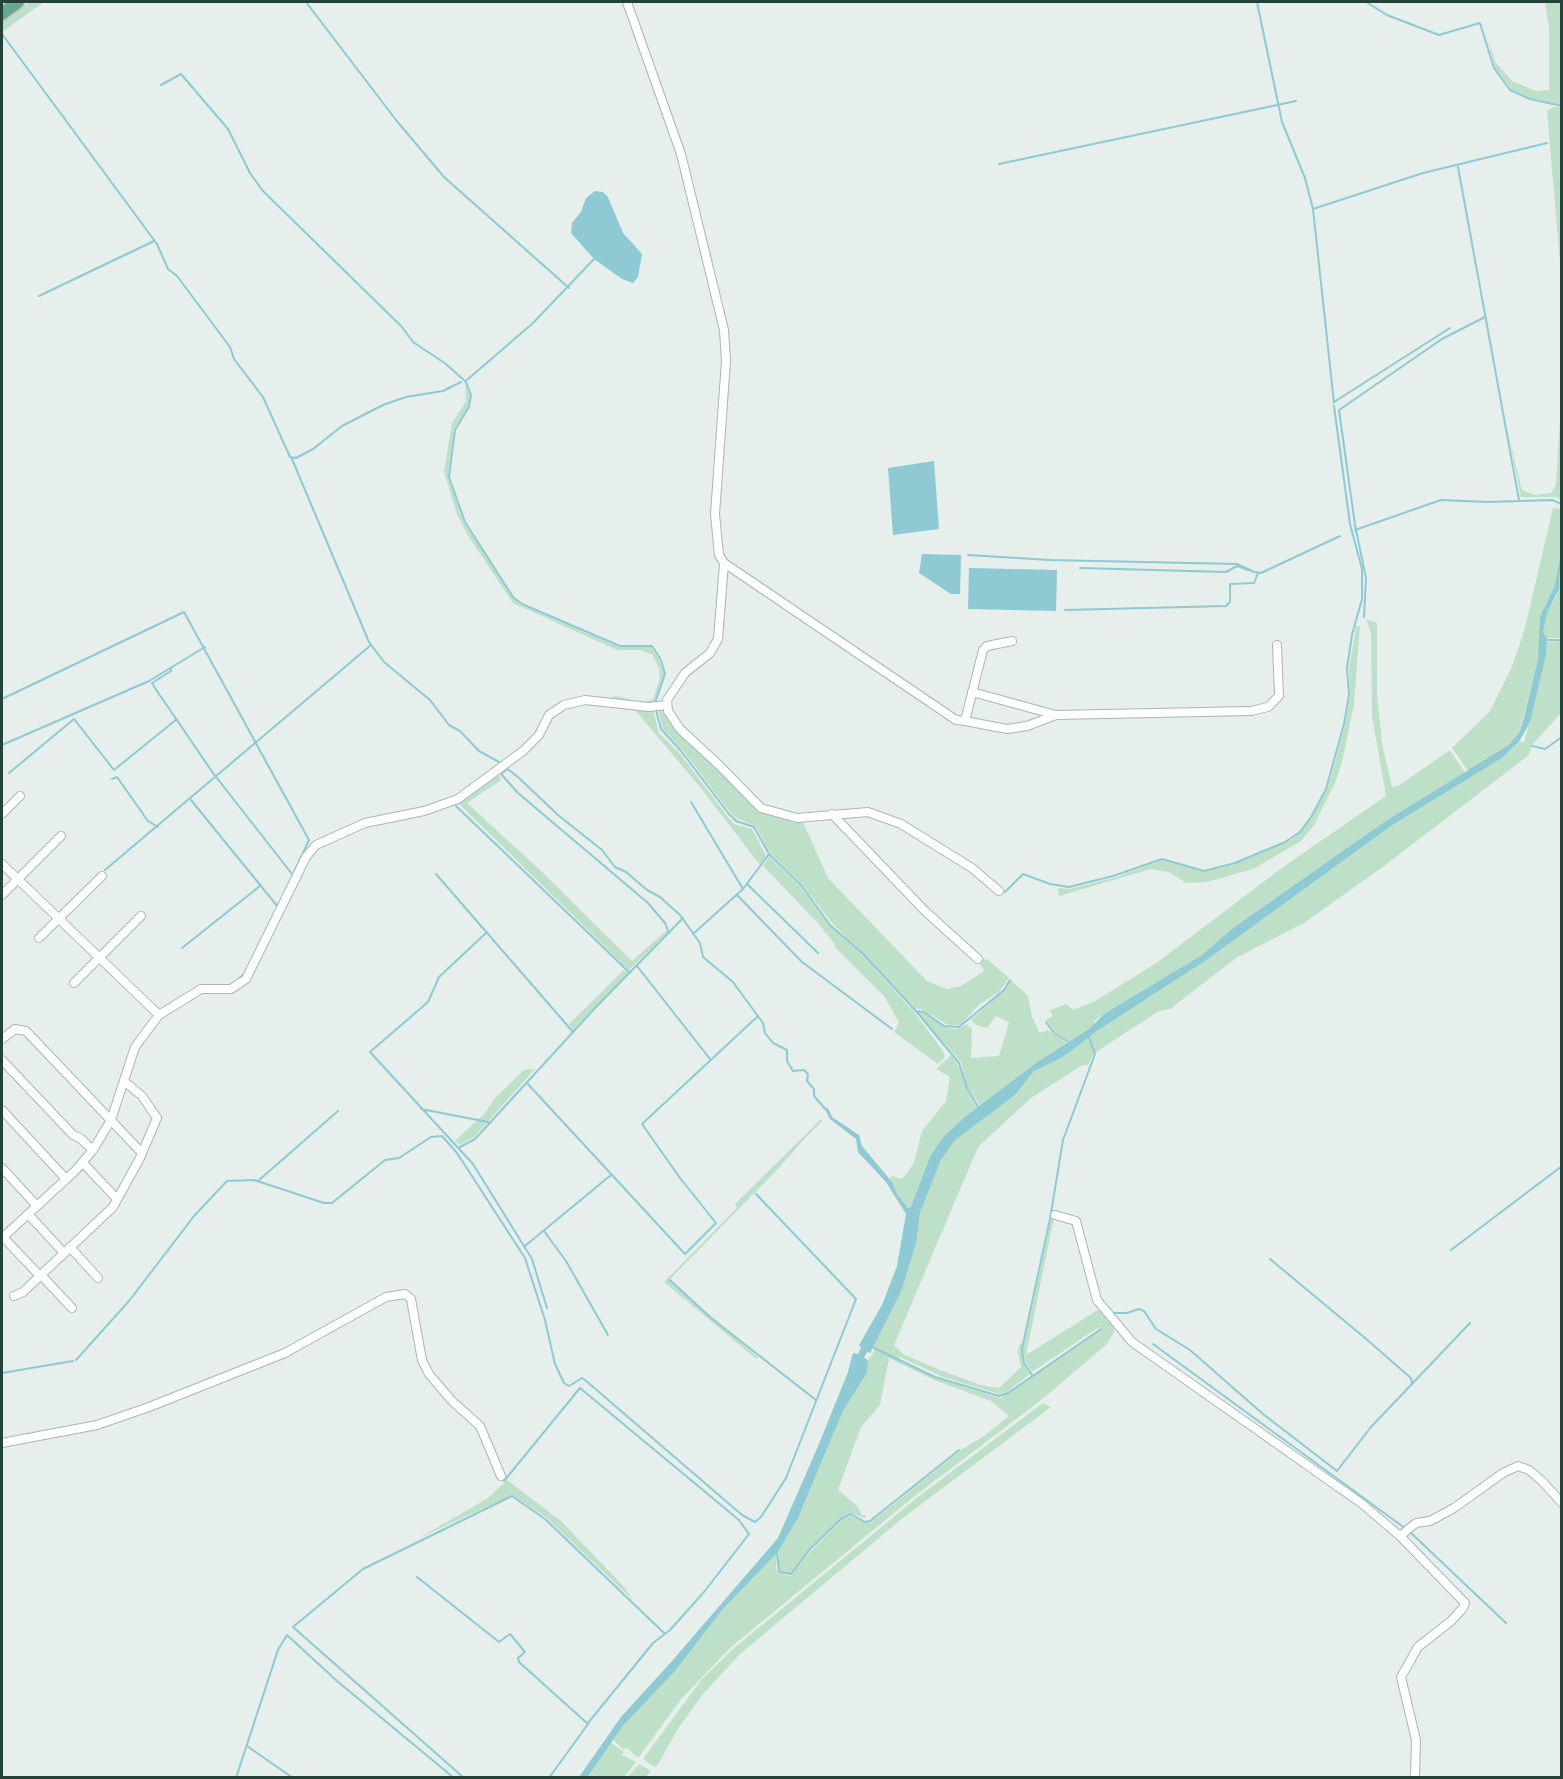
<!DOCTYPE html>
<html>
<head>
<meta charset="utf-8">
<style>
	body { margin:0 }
	#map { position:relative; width:1563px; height:1779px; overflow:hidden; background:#e6efeb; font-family:Ubuntu,sans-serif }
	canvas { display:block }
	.frame { position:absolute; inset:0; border:3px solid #24423a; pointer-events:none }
</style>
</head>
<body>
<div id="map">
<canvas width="1563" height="1779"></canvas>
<div class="frame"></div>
</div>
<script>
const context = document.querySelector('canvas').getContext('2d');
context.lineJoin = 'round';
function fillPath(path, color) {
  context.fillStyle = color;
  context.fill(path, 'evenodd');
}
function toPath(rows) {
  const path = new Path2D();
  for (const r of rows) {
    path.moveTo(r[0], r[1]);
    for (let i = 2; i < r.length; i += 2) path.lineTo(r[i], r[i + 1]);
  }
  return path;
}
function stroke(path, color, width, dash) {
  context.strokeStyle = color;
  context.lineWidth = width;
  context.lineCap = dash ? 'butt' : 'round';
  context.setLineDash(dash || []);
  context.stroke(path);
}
fillPath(toPath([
	[29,2,44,2,2,32,2,22],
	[1545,2,1561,2,1561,105,1530,98,1511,89,1495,68,1488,40,1496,63,1512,81,1536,91,1549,90,1549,28],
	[1553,107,1561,107,1561,274,1547,111],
	[465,382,470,395,468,408,454,429,448,477,464,523,519,604,619,647,644,645,651,647,660,661,664,675,655,704,641,706,611,697,617,696,642,703,653,699,660,678,659,668,652,654,640,650,617,650,513,603,467,534,457,514,444,472,452,423,466,401],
	[1561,405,1561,502,1557,497,1521,497,1508,433,1522,490,1534,495,1551,493,1556,485],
	[1553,508,1561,509,1561,552,1555,585,1544,608,1538,659,1520,731,1509,745,1496,756,1468,771,1452,748,1490,711,1511,669,1525,628],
	[1561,575,1561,638,1547,638,1543,632,1547,613,1557,595],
	[1366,619,1377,623,1377,694,1382,743,1392,787,1398,786,1450,750,1465,773,1384,822,1233,928,1202,955,1095,1020,1093,1026,1070,1042,1055,1032,1046,1020,1053,1016,1050,1010,1066,1004,1073,1010,1095,1001,1155,964,1283,867,1386,796,1372,716,1371,632],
	[1356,626,1360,626,1354,704,1342,762,1335,783,1314,825,1301,841,1253,869,1207,882,1186,883,1169,872,1151,869,1059,896,1058,888,1069,889,1113,878,1162,860,1204,872,1235,864,1293,839,1311,818,1327,789,1334,766,1345,725,1350,696,1349,669],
	[1561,641,1561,713,1532,745,1529,755,1384,866,1304,923,1236,958,1170,1009,1159,1011,1102,1048,1093,1055,1088,1065,1081,1066,1031,1098,978,1147,894,1345,903,1354,940,1370,981,1385,999,1388,1021,1367,1018,1352,1020,1343,1022,1344,1023,1363,1030,1374,1007,1392,999,1394,943,1377,900,1357,898,1360,936,1378,1000,1398,1102,1329,1101,1327,1096,1329,1032,1372,1026,1363,1023,1349,1052,1215,1054,1218,1026,1355,1098,1310,1112,1322,1114,1332,1107,1344,1040,1401,916,1495,731,1647,682,1698,638,1758,627,1748,623,1749,613,1740,622,1727,675,1671,723,1609,777,1553,776,1568,778,1573,791,1576,806,1556,842,1520,851,1516,870,1523,961,1450,984,1436,1009,1416,991,1401,934,1380,889,1358,880,1405,861,1427,838,1490,856,1505,862,1515,866,1515,865,1518,851,1513,841,1519,809,1549,795,1571,791,1574,779,1572,779,1550,798,1518,843,1411,867,1373,868,1360,874,1352,873,1346,901,1292,916,1244,920,1213,941,1160,955,1139,1015,1095,1034,1071,1063,1057,1100,1029,1208,959,1391,826,1502,758,1521,741,1524,743,1546,655,1547,642],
	[658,709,666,713,753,805,773,815,802,820,828,878,927,981,947,989,961,986,984,971,978,961,981,958,988,960,1009,978,999,992,980,1004,960,1025,948,1025,923,1010,915,1008,832,923,801,883,770,853,756,827,733,816,685,753,663,729],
	[635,710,653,710,659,733,681,755,727,816,734,824,752,829,766,856,760,865,700,787],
	[499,775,501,780,467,803,540,870,632,961,667,930,668,932,629,970,458,803],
	[769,856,800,886,829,925,862,955,914,1012,943,1051,945,1057,938,1064,894,1032,899,1023,885,997,834,946,835,944,817,922,763,866],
	[624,970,628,973,573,1030,569,1024],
	[1011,980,1028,996,1032,1017,1040,1033,1048,1030,1068,1044,1036,1063,981,1107,967,1086,961,1062,917,1012,923,1012,948,1028,958,1029,967,1024,972,1029,971,1058,999,1056,1009,1022,996,1016,987,1028,976,1025,971,1020,1004,990],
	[951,1055,961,1070,966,1088,977,1108,942,1138,930,1155,911,1207,908,1208,897,1194,890,1179,892,1176,901,1179,904,1177,914,1163,922,1131,946,1101,950,1077,936,1069],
	[535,1069,474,1137,460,1145,455,1141,484,1114,496,1097,524,1070],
	[821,1119,823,1121,807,1136,778,1169,669,1280,759,1358,755,1358,664,1282,737,1208,735,1204],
	[1043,1403,1051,1407,904,1517,740,1654,703,1694,679,1727,658,1764,655,1767,643,1759,702,1679,733,1649,918,1497],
	[507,1480,561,1521,625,1588,633,1600,546,1517,512,1495,419,1538,488,1498],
	[611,1743,624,1752,622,1755,636,1762,624,1777,588,1778],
	[639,1764,651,1771,646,1777,628,1777]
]), '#bfe0c8');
fillPath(toPath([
	[595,191,603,192,608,197,623,233,642,254,638,277,633,283,622,279,594,259,571,233,572,223,581,212,586,198],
	[934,461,939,529,893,535,888,468],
	[1561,552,1559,589,1547,613,1543,632,1547,638,1546,655,1530,722,1519,742,1502,758,1391,826,1208,959,1100,1029,1063,1057,1034,1071,1015,1095,955,1140,941,1160,920,1213,916,1244,901,1292,870,1353,867,1352,864,1358,868,1360,867,1373,843,1411,798,1518,778,1552,723,1609,675,1671,622,1727,588,1777,579,1777,621,1717,672,1661,778,1538,819,1444,848,1372,853,1353,858,1354,861,1348,859,1345,882,1305,897,1266,906,1214,886,1182,858,1152,856,1139,830,1119,825,1109,828,1108,832,1117,859,1135,862,1146,892,1182,897,1194,908,1208,911,1207,930,1156,942,1138,965,1117,1036,1063,1089,1029,1104,1014,1202,955,1233,928,1384,822,1509,745,1520,731,1524,718,1538,659,1540,617,1555,585],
	[922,554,961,555,960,594,951,594,919,573],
	[969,568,1057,570,1056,611,968,609]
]), '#8ec9d4');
stroke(toPath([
	[306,2,396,120,444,177,569,288],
	[1257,2,1282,122,1305,178,1313,209],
	[1366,2,1387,15,1439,35,1480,23,1494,68,1510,90,1530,99,1562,106],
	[2,34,157,244,168,269,177,276,230,347,234,359,263,397,290,457,296,458,313,449,342,426,383,405,406,397,443,391,461,382],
	[161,85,181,74,228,129,250,173,263,191,402,327,413,342,446,364,466,382,471,395,469,407,455,430,449,477,465,522,513,597,522,604,620,646,652,646,661,660,665,674,656,700],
	[999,164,1296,101],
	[1458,167,1519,500],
	[39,296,154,241],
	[467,380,533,323,594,259],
	[1334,402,1450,328],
	[1334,403,1313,209,1423,173,1547,143],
	[292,459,369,642,384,662,430,700,449,725,460,731,479,751,499,762,519,778,558,815,602,850,615,867,626,872,647,890,660,897,680,915,700,943,703,957,733,982,763,1023,765,1033,773,1043,787,1050,787,1061,793,1071,804,1070,808,1074,807,1081,814,1089,814,1096,827,1111],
	[1355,530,1441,500,1488,502,1552,500,1562,504],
	[968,555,1050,560,1237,564,1254,572,1261,573,1340,536],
	[1080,568,1226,572,1237,566,1248,570],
	[1065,610,1226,606,1230,602,1230,584,1254,583,1258,573],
	[1364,617,1366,578,1355,525,1339,410,1442,339,1485,317],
	[1546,640,1562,640],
	[171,668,171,671,152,683,155,688,213,773,292,874],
	[2,699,184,612,309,840,285,892],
	[656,710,661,729,681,751,729,814,736,821,754,827,769,854,801,885,830,925,863,954,916,1011,959,1063,967,1088,980,1110],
	[2,745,149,681,205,647],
	[1532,746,1545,749,1562,737],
	[506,770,501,774,518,793,648,903,665,923,669,933],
	[9,773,74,719,114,770,177,719],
	[112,779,117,777,148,821,158,827],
	[191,800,278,907],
	[691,802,743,889],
	[456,806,630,973],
	[105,870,371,645],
	[436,874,573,1032],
	[747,884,818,953],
	[1005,892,1023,874,1050,884,1069,887,1113,876,1162,859,1204,871,1235,863,1285,842,1300,832,1311,817,1326,789,1344,724,1349,695,1347,668,1352,635,1362,599,1362,569,1350,524,1334,406],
	[737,895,802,962,892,1029],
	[487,932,439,977,428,1002,370,1052,473,1164,532,1259,547,1308],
	[693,934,743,889,769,854],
	[182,948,260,886],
	[637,966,710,1059],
	[237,981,246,972],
	[916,1011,924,1012,944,1026,959,1027,1004,990,1010,980],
	[1046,1022,1054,1033,1070,1043],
	[527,1083,685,1254,716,1223,680,1178,642,1124,758,1016],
	[421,1109,488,1122],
	[460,1147,475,1139,596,1007,683,918],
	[258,1181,338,1111],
	[544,1231,566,1261,608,1335],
	[525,1246,611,1175],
	[1451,1250,1562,1166],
	[1270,1259,1365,1338,1411,1378,1412,1383],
	[670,1280,711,1318,816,1400],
	[1112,1313,1127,1313,1139,1309,1144,1311,1156,1329,1190,1350,1263,1414,1337,1471,1371,1427,1470,1323],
	[1153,1344,1406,1529],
	[872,1347,935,1377,999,1396,1008,1393,1101,1329],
	[76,1360,129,1301,194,1216,227,1181,254,1180,324,1203,332,1203,385,1160,399,1158,431,1137,442,1136,457,1153,525,1258,545,1320,555,1364,564,1383,569,1386,582,1378,585,1380,742,1515,755,1522,761,1517,786,1478,856,1299,756,1194],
	[2,1373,73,1361],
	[1032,1375,1024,1363,1022,1349,1050,1219,1063,1140,1095,1054,1089,1037],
	[504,1481,580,1388,739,1520,749,1534,704,1592,670,1630,653,1643,588,1723],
	[1410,1532,1506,1623],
	[777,1551,779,1572,791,1574,809,1550,841,1519,851,1514,865,1522,870,1521,959,1450],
	[417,1577,499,1642,510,1634,525,1652,518,1658,519,1662,588,1724,549,1778],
	[247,1746,293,1778],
	[236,1778,278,1650,287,1635,337,1681,454,1778],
	[464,1778,293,1627,363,1569,512,1496,545,1519,664,1633]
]), '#8ec9d4', 2);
const street = toPath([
	[627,2,681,154,724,330,726,361,715,514,719,555,724,563,956,720,965,721,983,650,987,646,1012,641],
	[724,563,718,639,710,653,685,673,667,700,668,711,680,729,720,766,761,808,797,818,868,812,901,824,972,868,999,891],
	[972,692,1056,715,1251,711,1268,707,1279,696,1277,645],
	[965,721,1007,729,1027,726,1056,715],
	[2,814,20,796],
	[832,814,925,911,978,959],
	[2,864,159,1015,135,1047,111,1120,93,1150,75,1171,2,1238],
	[2,895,61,836],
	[39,938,102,876],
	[74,983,141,916],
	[159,1015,201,989,231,989,246,979,306,857,316,845,365,823,424,811,458,799,523,751,539,735,549,715,564,705,585,700,649,707,666,705],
	[2,1039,15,1029,26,1031,142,1153],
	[2,1060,73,1135,80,1138,93,1150],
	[2,1110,66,1179],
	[83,1163,117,1199],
	[2,1168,37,1206],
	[28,1214,64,1253],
	[1055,1215,1076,1221,1097,1300,1132,1342,1361,1503,1400,1536,1465,1603,1463,1608,1451,1621,1418,1647,1401,1677,1416,1740,1415,1778],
	[3,1237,40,1276],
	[70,1247,98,1278],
	[41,1275,72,1308],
	[14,1296,23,1292,113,1207,140,1158,157,1118,142,1096,124,1081],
	[2,1443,97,1425,149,1407,285,1353,386,1297,405,1294,411,1299,422,1360,429,1374,452,1401,480,1426,501,1476],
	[1400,1536,1416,1523,1430,1521,1454,1508,1503,1473,1518,1466,1529,1470,1542,1481,1562,1503]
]);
const primary = toPath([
	[2,14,18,2]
]);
stroke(street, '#a8b8b2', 10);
stroke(primary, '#c2cac8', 15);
stroke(street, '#fff', 8);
stroke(primary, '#6aa596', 12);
</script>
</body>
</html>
